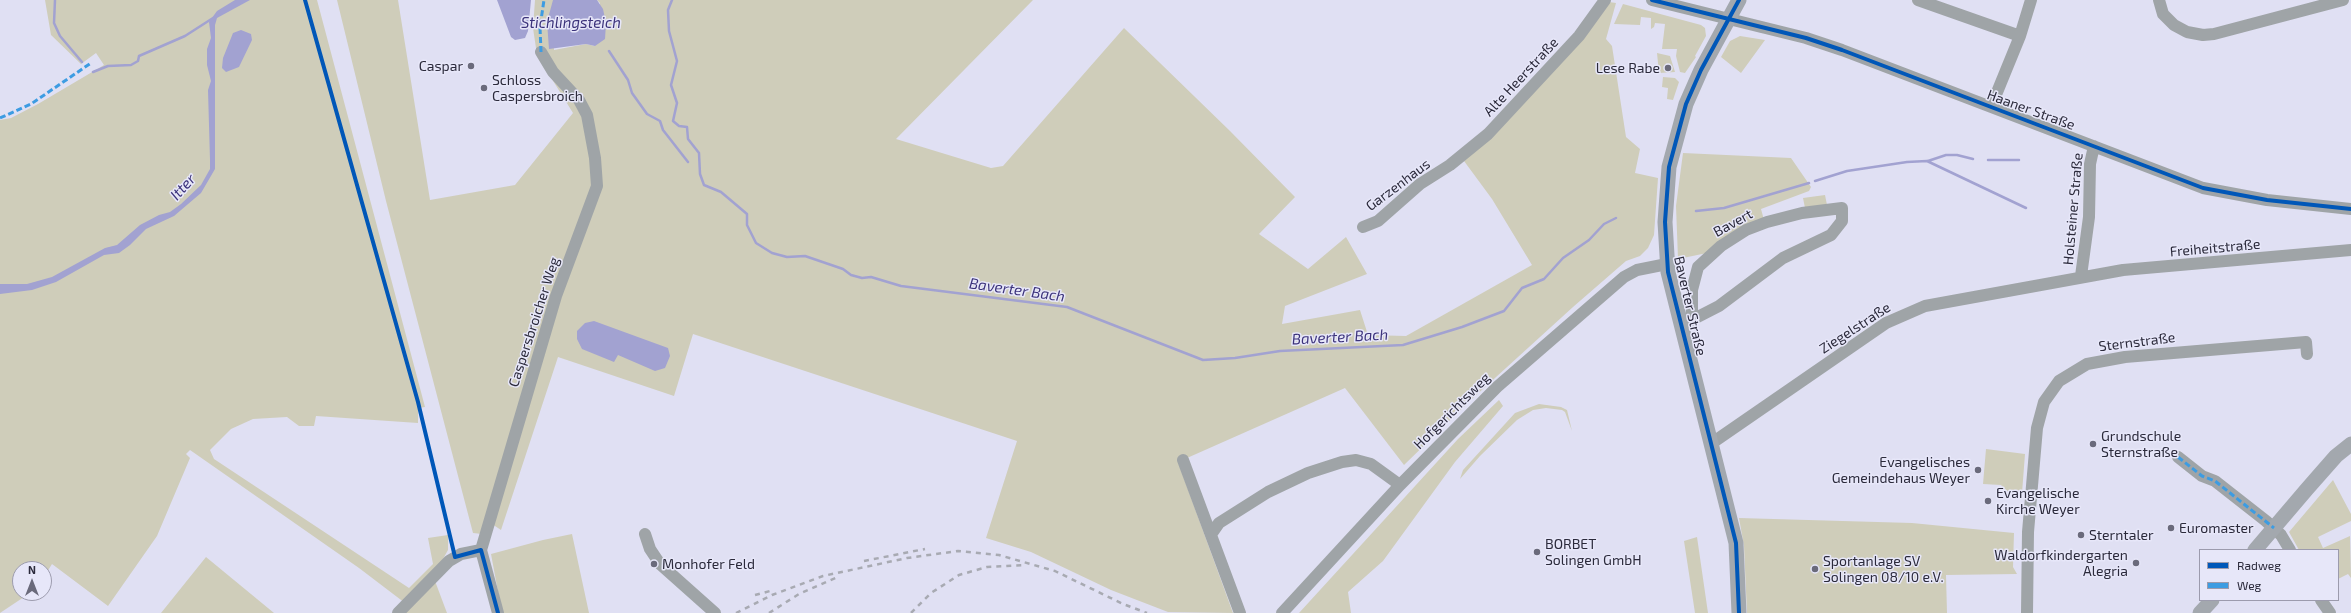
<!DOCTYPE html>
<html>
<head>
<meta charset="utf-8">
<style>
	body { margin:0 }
	#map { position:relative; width:2351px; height:613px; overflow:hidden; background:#e0e0f3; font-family:"Exo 2",sans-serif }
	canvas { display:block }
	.legend { position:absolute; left:2199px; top:549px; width:140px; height:52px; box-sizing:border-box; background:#e7e7f9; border:1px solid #9c9bad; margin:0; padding:5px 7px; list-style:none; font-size:12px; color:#2b2a3b }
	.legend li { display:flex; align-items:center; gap:8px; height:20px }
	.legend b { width:20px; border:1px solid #9c9bad }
	.north { position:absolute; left:12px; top:561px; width:40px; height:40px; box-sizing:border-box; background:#e7e7f9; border:1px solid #9c9bad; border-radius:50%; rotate:0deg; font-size:11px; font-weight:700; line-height:16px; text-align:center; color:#2b2a3b }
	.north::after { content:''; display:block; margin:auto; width:14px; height:18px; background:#6a6a7b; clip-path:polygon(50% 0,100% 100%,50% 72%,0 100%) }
</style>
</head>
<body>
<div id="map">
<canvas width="2351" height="613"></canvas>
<ul class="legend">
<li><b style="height:5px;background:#0057b8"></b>Radweg</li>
<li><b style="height:5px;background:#3d9ce2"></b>Weg</li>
</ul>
<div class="north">N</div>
</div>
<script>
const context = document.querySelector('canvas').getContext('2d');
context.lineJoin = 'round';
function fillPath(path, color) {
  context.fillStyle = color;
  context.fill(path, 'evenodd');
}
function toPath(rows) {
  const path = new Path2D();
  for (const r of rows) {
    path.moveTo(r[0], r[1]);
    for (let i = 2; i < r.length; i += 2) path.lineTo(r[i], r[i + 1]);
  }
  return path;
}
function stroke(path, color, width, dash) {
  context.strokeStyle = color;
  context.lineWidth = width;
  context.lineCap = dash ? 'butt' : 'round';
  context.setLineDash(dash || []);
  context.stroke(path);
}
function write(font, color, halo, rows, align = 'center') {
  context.font = font + ' "Exo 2",sans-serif';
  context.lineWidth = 3;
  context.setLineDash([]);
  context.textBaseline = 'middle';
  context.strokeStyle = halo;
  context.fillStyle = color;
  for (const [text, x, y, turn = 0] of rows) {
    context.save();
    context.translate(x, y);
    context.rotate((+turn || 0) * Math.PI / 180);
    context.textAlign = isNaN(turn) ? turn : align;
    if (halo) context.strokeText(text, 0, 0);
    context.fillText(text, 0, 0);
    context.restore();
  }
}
fillPath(toPath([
	[45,0,317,0,425,407,418,408,418,423,316,416,314,426,299,426,287,417,253,419,231,429,210,450,214,459,409,588,433,564,428,538,448,535,448,550,438,568,405,603,359,568,190,450,186,454,190,458,157,536,108,606,52,564,44,577,44,569,20,569,20,593,30,593,0,613,0,120,11,118,38,104,104,65,96,53,81,64,51,35],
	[337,0,398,0,430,200,515,185,573,113,537,55,533,28,535,0,553,0,554,50,586,44,595,46,600,3,597,0,1033,0,896,139,991,168,1003,166,1124,28,1230,131,1295,197,1259,234,1308,269,1346,237,1367,274,1285,306,1282,324,1360,310,1368,335,1406,336,1532,265,1492,199,1464,161,1609,2,1616,3,1606,39,1612,46,1626,137,1640,149,1635,173,1658,178,1654,235,1648,248,1640,256,1626,261,1573,307,1473,398,1404,465,1345,388,1178,462,1233,613,1168,612,1111,590,1031,552,986,538,1017,441,693,334,674,396,558,357,501,530,492,524,482,534,473,533,386,201],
	[1623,4,1701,25,1705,28,1706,36,1695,56,1696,57,1685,73,1680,72,1676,56,1677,49,1662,49,1665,24,1655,23,1654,27,1651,29,1651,18,1641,17,1640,25,1614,24],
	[1740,36,1765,40,1741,73,1721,57,1730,41],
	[1657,53,1670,56,1675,72,1659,73],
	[1663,77,1675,78,1679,82,1673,100,1667,99,1668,88,1662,87],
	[1683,153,1791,158,1811,187,1809,191,1761,209,1764,220,1707,253,1678,259,1676,206],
	[1825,195,1827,205,1805,208,1803,198],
	[1499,400,1503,406,1455,462,1383,561,1348,592,1351,613,1299,613,1458,439],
	[1539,404,1561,407,1567,410,1572,431,1565,412,1562,410,1546,408,1533,410,1517,420,1480,456,1460,479,1463,470,1515,413],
	[1986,449,2025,454,2022,493,2007,491,2001,485,1983,484],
	[2333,480,2351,514,2351,521,2318,537,2323,548,2350,536,2351,578,2348,574,2338,579,2338,550,2299,550,2289,532],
	[1739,518,1912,523,2014,533,2013,567,2017,574,1946,575,1947,613,1747,613,1744,546],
	[572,534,589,613,502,613,491,554,543,540],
	[1697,537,1708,613,1695,613,1684,541],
	[206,557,274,613,161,613],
	[435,581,447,613,403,613]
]), '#cfcdba');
fillPath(toPath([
	[235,0,250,0,217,18,215,25,215,169,201,193,174,216,146,229,130,245,119,253,104,255,56,282,32,290,0,294,0,284,27,284,52,277,105,248,117,245,140,225,159,215,170,212,181,204,201,185,210,169,210,160,208,90,211,81,207,65,207,49,211,38,209,22,217,11],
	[497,0,531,0,528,31,525,38,515,40,511,37],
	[553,0,597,0,603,9,606,23,605,39,595,46,586,44,549,49,547,22],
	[241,30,251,34,252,40,239,67,226,72,222,68,223,58,233,33],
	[594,321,668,348,670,356,665,368,655,371,618,355,614,362,582,349,577,339,577,331,585,323]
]), '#a2a2d1');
stroke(toPath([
	[55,0,54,23,60,36,82,62],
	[672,0,668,10,669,31,677,61,671,85,677,103,673,121,679,126,687,127,688,139,699,153,700,174,704,185,721,192,747,214,747,225,756,243,772,253,787,257,805,256,843,269,851,275,862,278,871,277,901,286,1067,307,1203,360,1235,358,1280,351,1403,345,1462,327,1504,311,1522,288,1544,279,1563,258,1589,240,1604,224,1616,218],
	[609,51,628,80,632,93,647,114,660,121,663,130,688,162],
	[93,72,108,66,131,65,138,61,139,56,185,36,213,18],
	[1988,160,2019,160],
	[1928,161,1946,155,1957,155,1973,159],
	[1815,181,1847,171,1907,162,1927,161,2026,208],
	[1696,211,1724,208,1809,183]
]), '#a2a2d1', 2.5);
stroke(toPath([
	[1652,0,1806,38,1842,50,2203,188,2267,200,2351,209],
	[1918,0,2020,36],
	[2159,0,2163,14,2174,25,2187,32,2203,35,2214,34,2343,0],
	[1991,107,2020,36,2031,0],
	[1363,227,1378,221,1420,184,1450,165,1488,134,1579,36,1605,0],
	[2081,276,2089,217,2090,164,2094,146],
	[1682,325,1719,306,1783,258,1831,235,1842,221,1842,208,1802,213,1767,222,1746,230,1721,246,1698,267,1692,290,1692,319],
	[1712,443,1886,323,1925,306,2123,270,2351,250],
	[2178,457,2202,476,2215,481,2266,521,2281,535,2290,550],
	[1183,460,1240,613],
	[1212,533,1219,523,1268,492,1308,473,1342,462,1356,460,1371,464,1400,485],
	[645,534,650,549,660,564,715,613],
	[481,550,556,296,597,186,595,158,587,115,579,100,553,72,541,52],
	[481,550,498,613],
	[2321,600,2330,613],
	[398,613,449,561,461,554,481,550],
	[1282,613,1400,485,1497,387,1624,277,1637,270,1667,264],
	[2027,613,2028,532,2037,428,2044,402,2059,381,2087,364,2125,357,2306,342,2307,354]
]), '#9fa4a7', 12);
stroke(toPath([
	[1739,0,1701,70,1686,104,1669,167,1665,222,1668,272,1736,543,1739,613],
	[2255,550,2307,489,2336,456,2351,444],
	[2200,613,2212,600]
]), '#a3a8ae', 15);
stroke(toPath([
	[864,561,925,549],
	[755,595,770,591],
	[736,613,772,595,823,576,907,558,958,551,999,555,1055,571,1123,604,1147,613],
	[769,613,799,594,838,577],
	[911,613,931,593,959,575,987,567,1024,565]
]), '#a8aab2', 2.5, [5, 5]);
stroke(toPath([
	[541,52,540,27,544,0],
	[0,118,31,104,91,63],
	[2178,457,2202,476,2215,481,2274,528]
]), '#3d9ce2', 3, [6, 3]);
stroke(toPath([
	[305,0,418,402,455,557,481,550,498,613],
	[1652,0,1806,38,1842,50,2203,188,2267,200,2351,209],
	[1739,0,1701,70,1686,104,1669,167,1665,222,1668,272,1736,543,1739,613]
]), '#0057b8', 4);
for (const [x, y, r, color] of [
	[471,66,4,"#6a6a7b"],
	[1668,68,4,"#6a6a7b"],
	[484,88,4,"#6a6a7b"],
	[2093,444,4,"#6a6a7b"],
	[1978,470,4,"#6a6a7b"],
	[1988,501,4,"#6a6a7b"],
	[2171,528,4,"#6a6a7b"],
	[2081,535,4,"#6a6a7b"],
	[1537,552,4,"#6a6a7b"],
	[2136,563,4,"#6a6a7b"],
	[654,564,4,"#6a6a7b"],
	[1815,569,4,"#6a6a7b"]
]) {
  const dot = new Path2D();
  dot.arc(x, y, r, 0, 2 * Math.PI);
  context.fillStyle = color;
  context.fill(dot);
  stroke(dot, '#e7e7f9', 1.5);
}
write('14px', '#2b2a3b', '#e7e7f9', [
	["Caspar",463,66,"right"],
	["Lese Rabe",1660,68,"right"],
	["Schloss",492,80],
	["Caspersbroich",492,96],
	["Grundschule",2101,436],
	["Sternstraße",2101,452],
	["Evangelisches",1970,462,"right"],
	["Gemeindehaus Weyer",1970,478,"right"],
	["Evangelische",1996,493],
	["Kirche Weyer",1996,509],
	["Euromaster",2179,528],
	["Sterntaler",2089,535],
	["BORBET",1545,544],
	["Solingen GmbH",1545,560],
	["Waldorfkindergarten",2128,555,"right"],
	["Alegria",2128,571,"right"],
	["Sportanlage SV",1823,561],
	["Solingen 08/10 e.V.",1823,577],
	["Monhofer Feld",662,564]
], 'left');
write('14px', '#2b2a3b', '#e7e7f9', [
	["Alte Heerstraße",1521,77,-47],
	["Haaner Straße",2031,110,20],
	["Garzenhaus",1398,185,-37],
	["Holsteiner Straße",2073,209,-85],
	["Bavert",1733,223,-29],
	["Freiheitstraße",2215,248,-5],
	["Baverter Straße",1690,306,77],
	["Caspersbroicher Weg",534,322,-72],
	["Ziegelstraße",1855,328,-33],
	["Sternstraße",2137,342,-7],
	["Hofgerichtsweg",1452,411,-45]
]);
write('italic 15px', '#3c337b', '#e7e7f9', [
	["Stichlingsteich",571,23],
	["Itter",183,187,-48],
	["Baverter Bach",1017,290,8],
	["Baverter Bach",1340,337,-3]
]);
</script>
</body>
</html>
